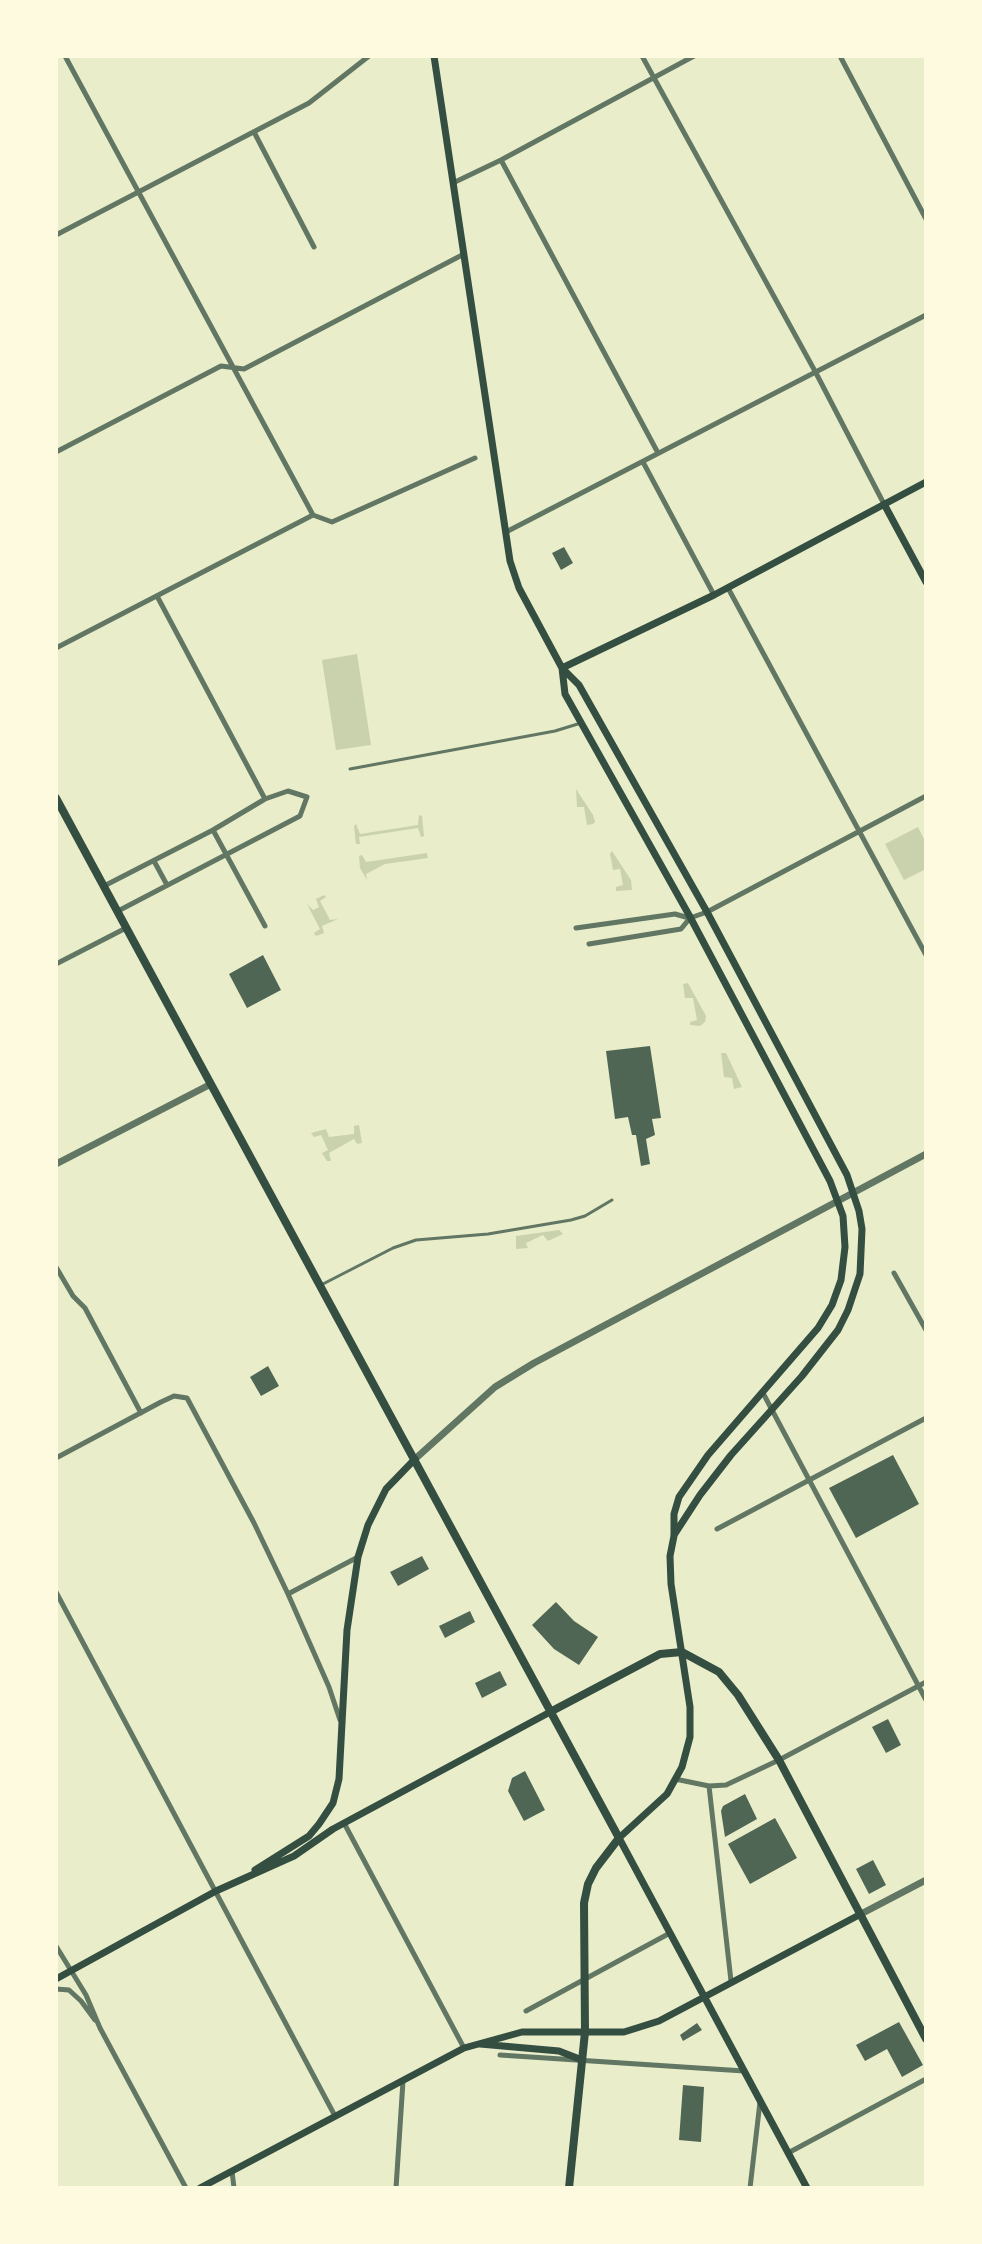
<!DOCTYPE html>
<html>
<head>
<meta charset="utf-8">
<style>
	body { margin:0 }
	#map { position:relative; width:982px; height:2244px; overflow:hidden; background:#e9edc9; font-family:"Varela Round",sans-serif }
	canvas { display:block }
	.frame { position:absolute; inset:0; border:58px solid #fefae0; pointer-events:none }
</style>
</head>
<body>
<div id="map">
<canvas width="982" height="2244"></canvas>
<div class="frame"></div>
</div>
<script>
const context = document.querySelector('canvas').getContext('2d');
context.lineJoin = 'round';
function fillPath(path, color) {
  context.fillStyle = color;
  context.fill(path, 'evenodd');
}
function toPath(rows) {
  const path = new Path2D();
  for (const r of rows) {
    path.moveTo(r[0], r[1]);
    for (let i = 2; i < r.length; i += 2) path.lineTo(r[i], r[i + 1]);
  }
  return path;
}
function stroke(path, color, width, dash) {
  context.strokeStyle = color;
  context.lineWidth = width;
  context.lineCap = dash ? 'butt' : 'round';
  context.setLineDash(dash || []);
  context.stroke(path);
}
fillPath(toPath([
	[357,654,371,745,336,750,322,660],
	[576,789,593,815,595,822,593,824,587,825,584,807,577,807],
	[419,815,422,816,424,836,421,837,418,828,359,837,360,844,356,844,354,826,356,824,360,834,418,825],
	[918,827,926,843,926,869,904,880,885,844],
	[612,851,631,880,632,890,616,891,616,887,623,885,620,869,613,870,610,854],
	[427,853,428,858,385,864,366,874,367,880,360,868,359,856,362,855,366,862],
	[324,895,326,897,320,901,330,920,338,919,322,926,324,933,316,936,314,933,320,929,307,904,313,910,319,907,316,899],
	[688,983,706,1016,705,1022,700,1026,690,1025,690,1022,697,1020,693,998,685,998,683,984],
	[721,1053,726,1053,742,1087,734,1089,732,1078,724,1077],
	[359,1125,362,1143,357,1144,354,1139,329,1153,331,1161,327,1161,322,1153,328,1150,321,1135,314,1137,311,1133,326,1129,329,1137,354,1134,354,1126],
	[559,1230,563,1234,548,1241,543,1235,526,1243,528,1248,516,1249,516,1236]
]), '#cad2ad');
fillPath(toPath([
	[564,547,573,563,561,570,552,553],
	[263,955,281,990,247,1008,229,974],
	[650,1046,661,1118,652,1119,655,1135,646,1139,650,1164,641,1166,636,1135,632,1135,628,1117,615,1119,606,1051],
	[268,1366,279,1386,261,1396,250,1377],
	[893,1455,919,1504,856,1538,829,1488],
	[422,1556,429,1569,398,1586,390,1572],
	[556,1602,574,1621,598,1637,579,1665,554,1649,532,1625],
	[470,1611,475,1622,445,1638,439,1626],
	[500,1671,507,1685,482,1698,475,1683],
	[888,1719,901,1745,886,1753,872,1727],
	[525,1771,545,1810,524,1821,508,1791,512,1778],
	[745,1794,757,1819,725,1837,721,1811,723,1806],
	[775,1818,797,1858,750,1884,728,1844],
	[873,1860,886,1885,869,1894,856,1869],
	[899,2022,923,2065,902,2077,887,2049,865,2061,856,2045],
	[697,2023,702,2030,683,2041,680,2035],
	[683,2085,704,2087,701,2142,679,2140]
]), '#4f6655');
stroke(toPath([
	[350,769,555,731,581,723],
	[321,1285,393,1248,416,1240,488,1234,571,1220,585,1216,612,1200]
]), '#617663', 3);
stroke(toPath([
	[65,56,313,515],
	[642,56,816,373,884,504],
	[840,56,926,219],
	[254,132,314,247],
	[501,160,658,453],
	[455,182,501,160,694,56],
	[56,235,309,103,369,56],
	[56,452,221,366,244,369,464,254],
	[643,462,714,595],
	[506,532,926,315],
	[728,588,926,955],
	[157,596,265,799],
	[56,648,313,515,332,522,475,458],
	[213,830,265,926],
	[154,861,167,885],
	[104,886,213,830,265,799,288,791,307,797,300,816,118,911],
	[576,928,675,914,689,918],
	[589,944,681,929,690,918,707,912,926,796],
	[56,964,126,928],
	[56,1267,73,1296,85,1308,141,1413],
	[894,1273,926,1330],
	[763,1393,926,1700],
	[56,1458,161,1402,174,1396,187,1398,254,1523,288,1594,329,1687,340,1720],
	[717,1529,926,1418],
	[56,1592,335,2116],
	[288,1594,358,1557],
	[675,1779,709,1786,726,1785,779,1760,926,1682],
	[709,1786,731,1981],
	[344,1823,464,2048],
	[56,1946,86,1995,100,2028,186,2188],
	[56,1989,69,1990,81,2001,95,2020],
	[526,2011,670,1933],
	[500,2055,744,2071],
	[788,2153,926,2079],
	[232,2171,234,2188],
	[396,2188,403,2081],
	[750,2188,760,2102]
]), '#617663', 5);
stroke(toPath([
	[56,1164,211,1084],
	[415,1459,495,1387,534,1363,926,1154],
	[859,1915,926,1880]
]), '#617663', 7);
stroke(toPath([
	[434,56,510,561,519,588,562,668,579,685,707,912,847,1175,859,1211,862,1229,860,1274,848,1310,838,1330,802,1376,731,1455,700,1495,674,1535],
	[884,504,926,582],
	[562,668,565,694,689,915,830,1181,843,1216,845,1247,841,1280,832,1305,818,1328,708,1455,679,1497,674,1514,674,1536,670,1556,671,1584,690,1707,690,1737,682,1767,667,1794,619,1838,807,2188],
	[562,668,714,595,926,482],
	[255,1870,309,1836,319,1824,333,1803,339,1779,347,1630,358,1557,368,1525,386,1489,415,1459],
	[56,1979,216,1891,294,1856,333,1829,552,1711],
	[480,2044,559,2051,582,2060],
	[200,2188,464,2048,522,2032,624,2032,659,2021,859,1915]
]), '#344e41', 7);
stroke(toPath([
	[56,798,619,1838,596,1868,588,1884,584,1903,585,2032,569,2188],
	[552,1711,660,1654,682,1652,719,1672,738,1695,779,1760,926,2039]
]), '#344e41', 8);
</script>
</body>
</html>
